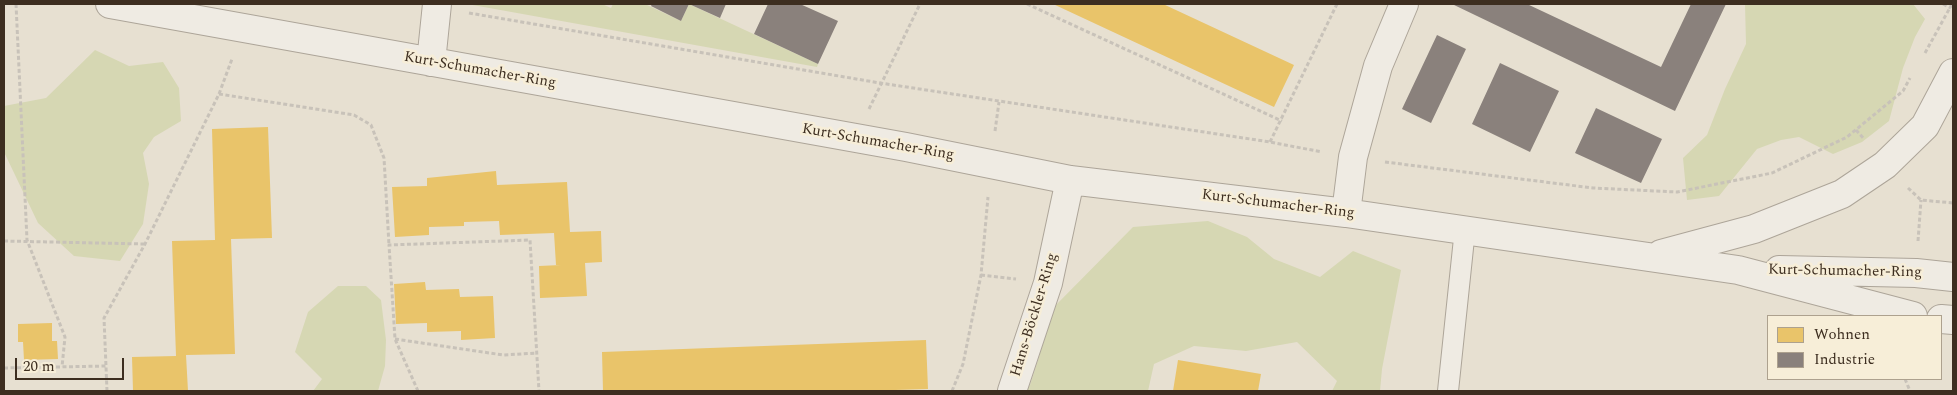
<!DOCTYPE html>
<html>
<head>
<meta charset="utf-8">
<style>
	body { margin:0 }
	#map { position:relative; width:1957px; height:395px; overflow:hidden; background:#e7e0d1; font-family:Spectral,serif }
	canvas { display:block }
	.frame { position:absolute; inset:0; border:5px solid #3d2e20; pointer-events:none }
	.legend { position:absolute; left:1767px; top:315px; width:175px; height:65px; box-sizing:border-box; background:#f7eed8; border:1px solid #ada18e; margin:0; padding:6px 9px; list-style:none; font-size:15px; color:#3d2e20 }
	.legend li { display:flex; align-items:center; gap:10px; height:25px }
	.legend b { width:25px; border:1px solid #ada18e }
	.scale { position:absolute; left:15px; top:358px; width:109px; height:22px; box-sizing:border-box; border:2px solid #3d2e20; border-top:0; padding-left:6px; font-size:15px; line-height:18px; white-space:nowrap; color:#3d2e20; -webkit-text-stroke:4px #f7eed8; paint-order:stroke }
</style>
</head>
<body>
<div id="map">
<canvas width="1957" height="395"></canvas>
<div class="frame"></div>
<ul class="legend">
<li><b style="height:14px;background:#e9c46a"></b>Wohnen</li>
<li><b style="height:14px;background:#8a817c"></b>Industrie</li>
</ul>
<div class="scale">20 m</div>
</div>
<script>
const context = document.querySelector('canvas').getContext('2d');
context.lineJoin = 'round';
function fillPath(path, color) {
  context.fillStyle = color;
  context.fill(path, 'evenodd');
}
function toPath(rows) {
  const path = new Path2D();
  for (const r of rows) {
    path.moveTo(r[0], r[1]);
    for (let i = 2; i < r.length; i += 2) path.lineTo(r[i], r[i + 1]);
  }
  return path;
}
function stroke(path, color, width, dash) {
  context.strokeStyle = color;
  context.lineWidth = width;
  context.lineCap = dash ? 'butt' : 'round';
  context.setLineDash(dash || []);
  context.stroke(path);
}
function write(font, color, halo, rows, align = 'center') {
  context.font = font + ' Spectral,serif';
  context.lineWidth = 5;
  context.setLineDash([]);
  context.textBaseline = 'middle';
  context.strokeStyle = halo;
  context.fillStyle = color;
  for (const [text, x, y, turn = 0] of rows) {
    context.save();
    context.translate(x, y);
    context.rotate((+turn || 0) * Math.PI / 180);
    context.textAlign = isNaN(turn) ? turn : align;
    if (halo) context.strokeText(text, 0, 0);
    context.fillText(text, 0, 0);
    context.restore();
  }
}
fillPath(toPath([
	[467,4,602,4,611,8,613,4,645,4,681,21,689,4,818,64,817,67],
	[1745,4,1913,4,1925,19,1915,37,1903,68,1889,121,1862,142,1833,154,1799,137,1781,140,1757,149,1719,196,1687,200,1683,158,1707,135,1725,89,1746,44],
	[95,50,129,66,163,62,179,88,181,121,154,137,143,153,149,184,143,224,120,261,74,256,38,223,4,152,4,106,46,98],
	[1208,221,1247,237,1274,259,1320,277,1353,251,1401,270,1382,369,1380,391,1332,391,1337,381,1297,342,1246,351,1194,346,1154,364,1148,391,1025,391,1030,385,1040,354,1039,344,1052,309,1133,227],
	[338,286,366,286,381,300,386,340,385,366,378,391,313,391,322,379,295,352,308,312]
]), '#d6d7b3');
fillPath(toPath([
	[1053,4,1163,4,1294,65,1274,107],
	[268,127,272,238,231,239,235,354,186,355,188,391,133,391,132,357,176,356,172,241,215,240,212,129],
	[496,171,497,185,567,182,570,232,601,231,602,262,585,263,587,296,540,298,539,266,561,265,556,265,554,233,500,235,499,221,464,222,464,226,429,227,429,235,395,237,392,187,427,186,427,178],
	[425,282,426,290,459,289,460,297,493,296,495,338,461,340,461,331,427,332,427,323,396,324,394,284],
	[52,323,52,341,57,341,58,359,24,360,23,342,18,342,18,324],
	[926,340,928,389,862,391,603,391,602,352],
	[1178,360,1261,374,1258,391,1173,391]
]), '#e9c46a');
fillPath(toPath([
	[652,4,726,4,720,18,689,4,681,21,651,6],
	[768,4,800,4,838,21,818,64,754,34],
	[1452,4,1527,4,1661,67,1691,4,1726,4,1675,111],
	[1437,35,1466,49,1431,123,1402,109],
	[1500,63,1559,91,1530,152,1472,124],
	[1596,108,1662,139,1641,183,1575,153]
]), '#8a817c');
const service = toPath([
	[1448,391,1465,229]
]);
const minor = toPath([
	[110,4,906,147,1070,180,1346,213,1738,270,1913,316],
	[431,62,437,4],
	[1346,213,1353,157,1378,66,1404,4],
	[1661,254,1754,229,1842,194,1885,165,1925,126,1953,73],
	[1779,270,1916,273,1953,277],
	[1941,319,1953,320],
	[1012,391,1048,283,1070,180]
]);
stroke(service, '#ada599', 22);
stroke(minor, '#ada599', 30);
stroke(toPath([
	[16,4,27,240,65,337,62,367],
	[1027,4,1282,121],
	[1943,4,1951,8],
	[469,13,880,83,1270,142,1322,152],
	[1925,53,1952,4],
	[219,94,354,115,371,125,384,158,389,245],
	[869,109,920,4],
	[1856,130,1864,139],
	[995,131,999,102],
	[1270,142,1337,4],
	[1385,162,1593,188,1677,192,1772,173,1847,137,1903,91,1910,78],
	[1908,188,1921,200,1953,203],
	[4,241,145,244],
	[1918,241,1921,200],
	[981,275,1016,279],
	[395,339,503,355,537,353],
	[4,368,106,366],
	[1905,379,1910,391],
	[107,391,104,318,145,244,219,94,232,59],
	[418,391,395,339,389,245,530,240,539,391],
	[952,391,963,364,981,275,988,197]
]), '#c8c2b9', 3, [4, 2.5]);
stroke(service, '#efebe3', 20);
stroke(minor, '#efebe3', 28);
write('15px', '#3d2e20', '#f7eed8', [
	["Kurt-Schumacher-Ring",480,71,10],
	["Kurt-Schumacher-Ring",878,143,10],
	["Kurt-Schumacher-Ring",1278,205,7],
	["Kurt-Schumacher-Ring",1845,272,1],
	["Hans-Böckler-Ring",1035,315,-73]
]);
</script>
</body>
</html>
